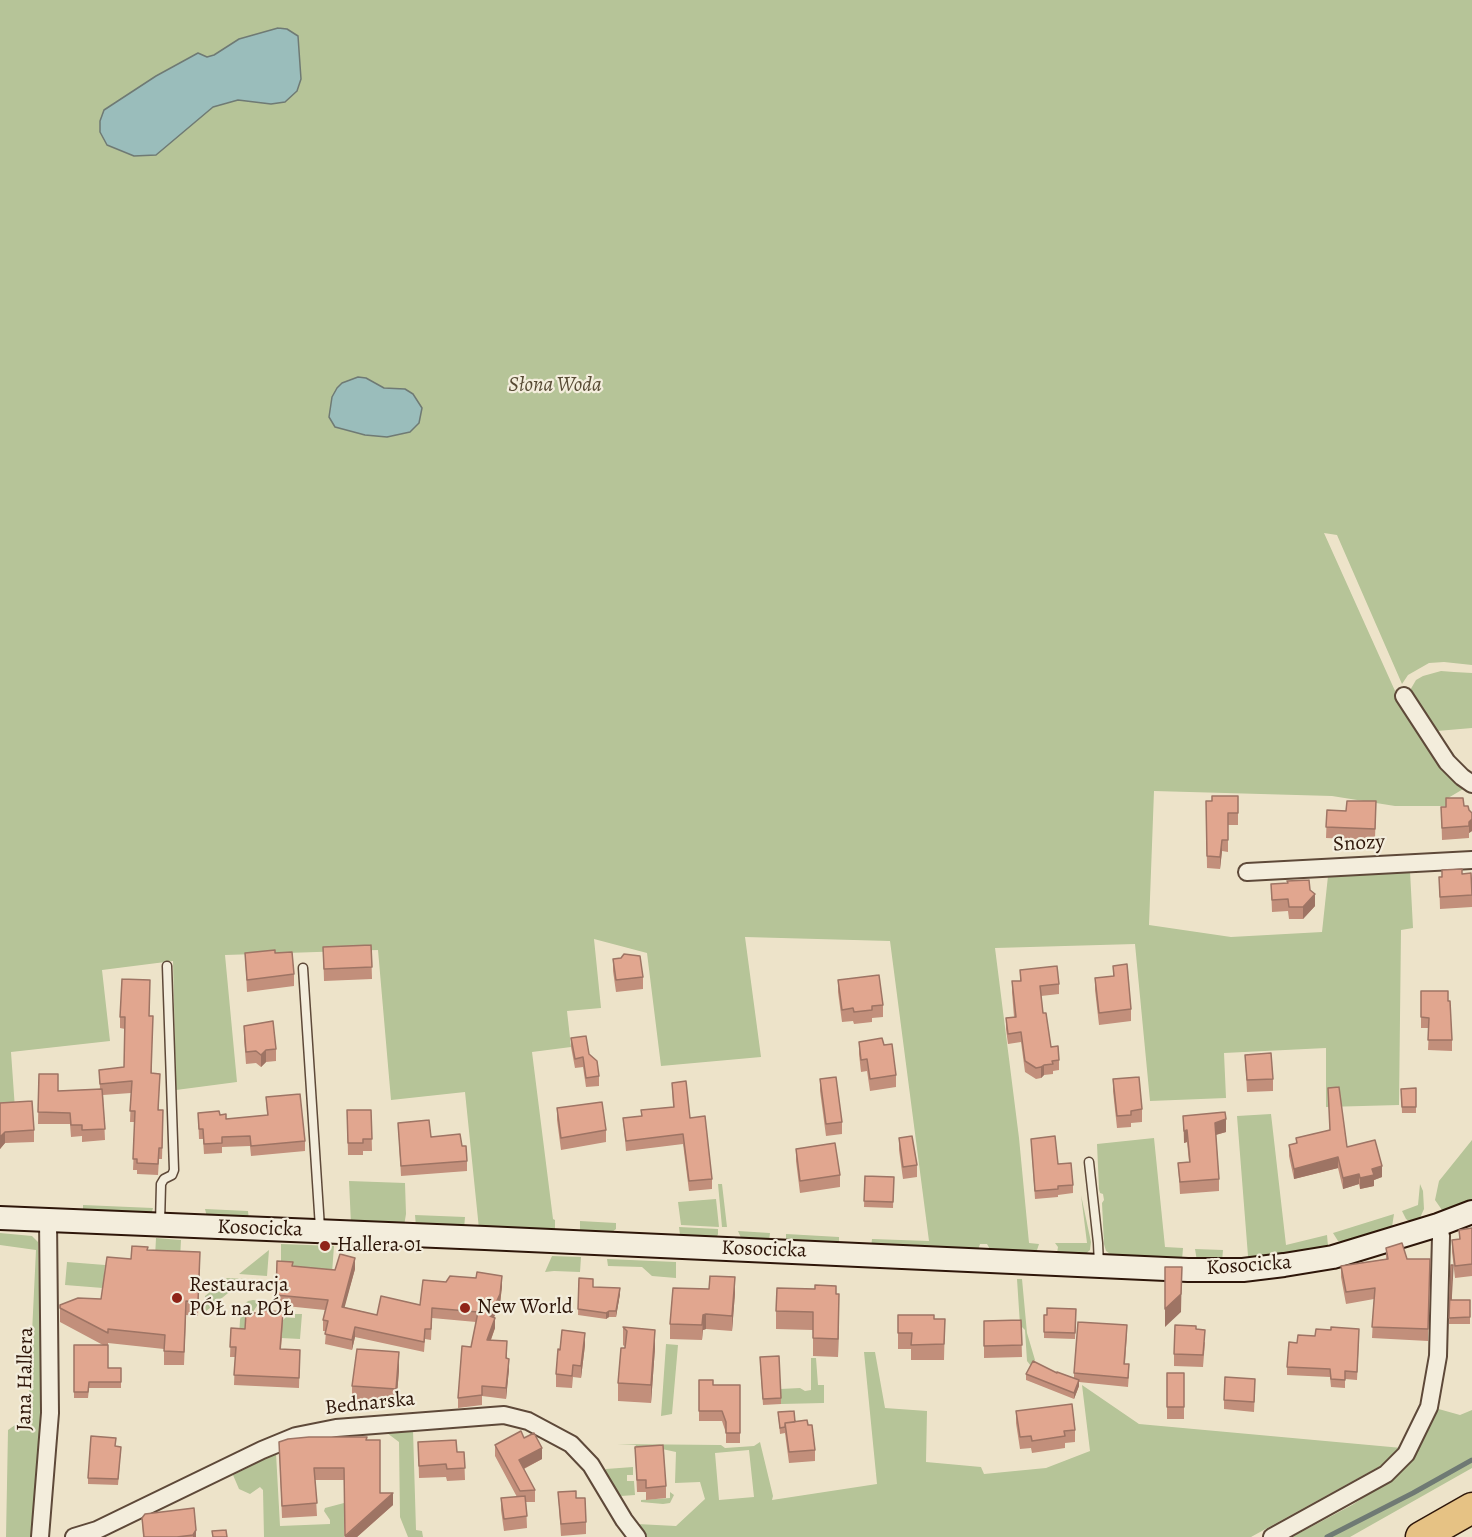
<!DOCTYPE html>
<html>
<head>
<meta charset="utf-8">
<style>
	body { margin:0 }
	canvas { display:block; background:#ede3c9 }
</style>
</head>
<body>
<canvas width="1472" height="1537"></canvas>
<script>
const context = document.querySelector('canvas').getContext('2d');
context.lineJoin = 'round';
function fillPath(path, color) {
  context.fillStyle = color;
  context.fill(path, 'evenodd');
}
function toPath(rows) {
  const path = new Path2D();
  for (const r of rows) {
    path.moveTo(r[0], r[1]);
    for (let i = 2; i < r.length; i += 2) path.lineTo(r[i], r[i + 1]);
  }
  return path;
}
function stroke(path, color, width, dash) {
  context.strokeStyle = color;
  context.lineWidth = width;
  context.lineCap = dash ? 'butt' : 'round';
  context.setLineDash(dash || []);
  context.stroke(path);
}
function write(font, color, halo, rows, align = 'center') {
  context.font = font + ' Alegreya,serif';
  context.lineWidth = 4.5;
  context.setLineDash([]);
  context.textBaseline = 'middle';
  context.strokeStyle = halo;
  context.fillStyle = color;
  for (const [text, x, y, turn = 0] of rows) {
    context.save();
    context.translate(x, y);
    context.rotate((+turn || 0) * Math.PI / 180);
    context.textAlign = isNaN(turn) ? turn : align;
    if (halo) context.strokeText(text, 0, 0);
    context.fillText(text, 0, 0);
    context.restore();
  }
}
fillPath(toPath([
	[0,0,1472,0,1472,665,1444,662,1429,663,1408,675,1402,684,1337,535,1324,533,1400,702,1465,788,1448,798,1449,806,1395,806,1332,796,1154,791,1149,925,1231,937,1322,932,1328,876,1410,871,1413,928,1401,930,1399,1105,1326,1107,1326,1048,1224,1053,1226,1098,1150,1101,1135,944,995,948,1019,1138,1029,1243,1039,1244,1036,1253,991,1251,987,1244,980,1244,978,1250,871,1247,872,1239,929,1241,890,941,745,937,761,1057,661,1066,647,953,594,939,601,1008,567,1011,571,1047,532,1052,553,1219,555,1220,555,1232,479,1229,465,1092,391,1100,378,950,225,955,237,1082,176,1090,173,961,102,970,110,1041,11,1052,15,1109,0,1110],
	[1454,672,1472,673,1472,728,1437,731,1465,770,1461,771,1409,692,1416,680,1423,676,1441,671],
	[1271,1114,1286,1245,1327,1235,1328,1246,1250,1260,1248,1256,1237,1116],
	[1154,1138,1165,1247,1183,1248,1182,1260,1116,1258,1106,1251,1104,1244,1102,1203,1104,1200,1103,1194,1100,1193,1099,1189,1097,1144],
	[1472,1140,1472,1201,1447,1210,1442,1210,1435,1200,1439,1181],
	[349,1181,405,1183,406,1214,404,1226,351,1224],
	[718,1184,722,1184,727,1227,722,1227],
	[1420,1184,1423,1191,1424,1209,1419,1220,1410,1222,1406,1219,1402,1211,1418,1205],
	[1081,1195,1091,1242,1090,1250,1082,1257,1057,1253,1058,1247,1055,1243,1087,1243],
	[716,1199,719,1227,681,1225,678,1202],
	[83,1205,153,1208,151,1215,83,1212],
	[205,1209,248,1211,249,1220,207,1217],
	[1394,1214,1392,1227,1345,1242,1338,1241,1333,1233],
	[415,1215,465,1217,464,1229,416,1227],
	[580,1221,616,1223,616,1229,608,1235,580,1234],
	[679,1227,718,1229,718,1234,716,1239,682,1238,680,1235],
	[738,1231,770,1233,769,1241,742,1240],
	[0,1233,32,1236,38,1242,42,1416,32,1537,6,1537,8,1430,28,1416,36,1250,0,1245],
	[786,1234,839,1237,839,1245,786,1243],
	[156,1238,181,1240,180,1259,155,1257],
	[281,1244,334,1246,332,1273,281,1269],
	[1195,1249,1223,1250,1222,1261,1197,1261],
	[269,1250,267,1276,239,1274],
	[552,1256,581,1257,580,1272,554,1271,545,1272],
	[607,1259,676,1262,676,1278,652,1276,642,1267,608,1266],
	[67,1262,105,1265,103,1288,65,1285],
	[227,1278,245,1279,205,1312,205,1296],
	[1017,1279,1022,1279,1027,1333,1035,1360,1031,1366,1027,1361,1025,1330,1020,1325],
	[253,1300,260,1301,246,1323,245,1336,239,1336,240,1320,243,1306,248,1301],
	[295,1314,302,1314,300,1339,281,1338,283,1320,286,1317,295,1318],
	[666,1344,678,1345,672,1414,661,1416],
	[864,1352,875,1352,885,1408,927,1411,926,1462,981,1467,984,1474,1046,1468,1090,1451,1082,1385,1139,1424,1402,1448,1382,1465,1251,1537,647,1537,637,1524,676,1526,705,1499,700,1482,675,1483,676,1452,662,1449,634,1449,636,1445,617,1444,721,1445,725,1448,754,1446,760,1442,773,1496,772,1500,877,1484],
	[749,1450,754,1497,719,1500,715,1453],
	[811,1358,816,1358,818,1385,824,1385,824,1403,781,1404,780,1389,800,1388,805,1391,811,1390],
	[1435,1408,1460,1415,1472,1410,1472,1468,1350,1537,1292,1537,1352,1505,1396,1476,1409,1462,1419,1449],
	[413,1430,416,1530,422,1531,423,1537,408,1537,400,1517,399,1442,387,1433,387,1431],
	[276,1453,280,1526,330,1524,330,1520,324,1511,325,1508,344,1503,344,1537,264,1537,263,1490,260,1487,250,1494,239,1489,233,1475],
	[633,1467,633,1475,627,1475,627,1481,634,1481,635,1495,621,1496,604,1472,606,1469],
	[670,1492,674,1495,670,1503,663,1504,641,1502,641,1500,670,1498]
]), '#b6c498');
const water = toPath([
	[278,28,287,29,298,36,301,79,297,91,285,102,271,104,238,100,213,107,156,155,134,156,107,145,100,132,100,121,104,110,156,76,198,53,207,57,214,55,239,39,278,28],
	[358,377,366,378,384,388,405,389,413,394,422,408,419,423,410,432,387,437,365,435,335,427,329,417,332,397,337,388,342,383,358,377]
]);
fillPath(water, '#9abdbb');
stroke(water, '#6f7a74', 1.5);
stroke(toPath([
	[1327,1537,1413,1493,1472,1460]
]), '#6f7a74', 5);
const lane = toPath([
	[303,968,320,1228],
	[1089,1162,1098,1243,1099,1265],
	[160,1223,161,1184,164,1179,172,1175,174,1170,167,966]
]);
const street = toPath([
	[1404,696,1447,762,1462,777,1472,784],
	[1247,872,1472,860],
	[40,1537,50,1413,48,1220],
	[74,1537,97,1530,262,1450,296,1436,336,1428,504,1415,528,1421,571,1444,591,1465,624,1520,637,1537],
	[1272,1537,1386,1474,1406,1454,1429,1407,1438,1356,1441,1236,1438,1225]
]);
const secondary = toPath([
	[0,1218,485,1238,1188,1270,1243,1270,1284,1265,1333,1257,1438,1225,1472,1212]
]);
const highway = toPath([
	[1421,1537,1472,1508]
]);
stroke(lane, '#5e4939', 11);
stroke(street, '#5e4939', 20);
stroke(secondary, '#2e1609', 26);
stroke(highway, '#2e1609', 33);
stroke(lane, '#f3eddc', 8);
stroke(street, '#f3eddc', 16);
stroke(secondary, '#f3eddc', 22);
stroke(highway, '#e6c284', 30);
fillPath(toPath([
	[1238,796,1238,825,1228,825,1228,852,1222,851,1220,869,1207,868,1206,801,1212,801],
	[1376,801,1375,840,1326,838,1327,810,1346,811],
	[1464,806,1472,813,1472,831,1469,833,1469,838,1442,840,1441,807],
	[1462,874,1472,890,1472,907,1440,909,1439,877],
	[1271,884,1310,890,1315,906,1303,919,1289,919,1288,911,1272,912],
	[371,945,372,979,324,981,323,947],
	[245,953,294,974,294,986,247,992],
	[613,959,643,977,643,989,616,992,613,971],
	[1113,966,1131,1009,1131,1021,1099,1025,1095,990,1095,978,1113,976],
	[1020,970,1059,984,1059,994,1041,996,1043,1013,1051,1047,1059,1060,1059,1070,1053,1071,1053,1074,1044,1075,1041,1078,1036,1079,1025,1072,1021,1042,1008,1044,1006,1029,1006,1018,1014,1017,1012,992,1012,981,1020,981],
	[838,980,883,1005,883,1017,872,1018,872,1022,854,1024,853,1021,842,1022,838,992],
	[1421,991,1448,1001,1452,1040,1452,1051,1428,1050,1429,1028,1421,1028],
	[150,992,149,1016,152,1073,159,1110,163,1122,162,1159,159,1159,158,1175,137,1174,137,1170,133,1170,135,1122,130,1122,131,1093,103,1095,105,1140,82,1142,82,1136,71,1137,70,1124,38,1124,39,1074,58,1091,100,1089,99,1070,124,1067,125,1029,120,1028,120,1017],
	[244,1026,276,1049,276,1061,266,1062,261,1067,256,1063,246,1064,244,1038],
	[571,1038,589,1054,599,1076,599,1086,586,1087,583,1067,575,1068,571,1047],
	[859,1042,884,1045,896,1075,896,1087,870,1091,867,1071,861,1072,859,1054],
	[1245,1055,1273,1079,1273,1091,1247,1092],
	[820,1079,842,1122,842,1134,826,1136,820,1091],
	[1113,1079,1142,1109,1142,1122,1131,1123,1131,1127,1117,1128,1113,1091],
	[672,1083,690,1118,712,1179,712,1189,689,1191,683,1144,626,1151,623,1118,641,1116,641,1110,673,1107],
	[1328,1088,1347,1147,1382,1177,1374,1180,1374,1186,1360,1189,1359,1184,1343,1189,1338,1168,1294,1179,1289,1156,1289,1145,1296,1143,1296,1138,1330,1130],
	[1416,1088,1416,1113,1402,1113,1401,1089],
	[266,1097,305,1141,305,1151,251,1156,250,1146,222,1147,222,1153,204,1154,203,1139,199,1139,198,1113,220,1115,226,1119,267,1115],
	[0,1103,34,1130,34,1142,5,1143,0,1149],
	[557,1108,606,1130,606,1142,561,1150,557,1120],
	[347,1110,371,1110,372,1151,363,1151,363,1155,348,1155],
	[1183,1116,1226,1132,1216,1135,1219,1179,1219,1191,1180,1194,1178,1163,1189,1162,1187,1142,1184,1143],
	[398,1123,431,1137,462,1146,467,1161,467,1171,401,1176],
	[899,1138,917,1165,917,1177,903,1179,899,1150],
	[1031,1139,1058,1164,1073,1185,1073,1193,1058,1195,1058,1197,1035,1199],
	[796,1149,840,1175,840,1187,800,1193,796,1161],
	[865,1176,894,1177,893,1208,864,1207],
	[1472,1228,1472,1276,1455,1278,1452,1252,1452,1240,1459,1239,1459,1230],
	[1386,1248,1407,1259,1430,1259,1428,1341,1372,1338,1374,1299,1346,1304,1341,1277,1341,1266,1386,1259],
	[148,1250,200,1266,198,1316,186,1315,184,1365,164,1365,164,1349,108,1343,108,1368,121,1368,121,1388,89,1388,88,1398,74,1398,74,1345,103,1345,60,1322,60,1305,101,1299,131,1259],
	[1451,1265,1452,1300,1470,1300,1470,1324,1449,1324],
	[292,1266,335,1270,355,1269,344,1307,377,1315,420,1305,446,1282,502,1286,500,1304,494,1317,495,1328,491,1340,507,1352,507,1359,509,1369,506,1399,482,1396,482,1405,458,1408,458,1398,471,1347,476,1322,432,1318,431,1340,425,1339,424,1352,355,1337,352,1350,325,1344,326,1331,323,1331,323,1320,325,1310,276,1305,276,1295],
	[579,1278,593,1287,620,1294,616,1317,609,1317,606,1319,578,1315],
	[735,1293,732,1331,706,1329,703,1330,702,1340,670,1339,670,1324],
	[836,1294,839,1312,838,1357,813,1356,813,1330,776,1329,776,1311],
	[1076,1309,1075,1339,1044,1338,1044,1315],
	[898,1315,934,1319,945,1319,944,1360,911,1360,911,1349,898,1349],
	[1021,1320,1022,1357,984,1358,984,1321],
	[283,1321,281,1349,300,1350,299,1388,234,1385,235,1357,230,1357,231,1328,245,1329],
	[623,1327,655,1348,651,1403,618,1401,618,1383,625,1347,623,1345],
	[1127,1333,1125,1364,1129,1373,1128,1387,1079,1382,1079,1386,1074,1399,1026,1380,1026,1374,1057,1373,1074,1378,1074,1373],
	[1315,1336,1359,1337,1357,1380,1345,1379,1345,1388,1331,1387,1330,1377,1287,1375,1287,1367,1297,1343],
	[1205,1342,1203,1367,1174,1366,1174,1354],
	[585,1345,581,1378,573,1377,572,1388,556,1387,556,1374,560,1350],
	[760,1363,781,1398,781,1404,763,1405],
	[399,1370,396,1407,352,1404,352,1386],
	[1167,1373,1184,1373,1184,1419,1167,1419],
	[699,1380,713,1385,740,1385,740,1443,726,1443,726,1433,722,1421,699,1421],
	[1255,1388,1254,1412,1224,1409,1224,1400],
	[1016,1411,1075,1430,1075,1442,1065,1443,1065,1448,1032,1453,1031,1448,1020,1449,1016,1423],
	[778,1412,795,1422,808,1425,815,1450,815,1461,789,1463,785,1433,780,1434],
	[524,1438,542,1459,524,1469,535,1490,535,1502,526,1502,527,1528,504,1531,501,1510,501,1498,517,1497,495,1456,495,1445],
	[367,1440,380,1493,393,1505,357,1537,345,1537,344,1480,315,1480,317,1516,282,1518,279,1442],
	[418,1442,457,1452,464,1452,465,1480,447,1481,446,1477,419,1478],
	[116,1446,121,1447,118,1485,88,1484,88,1478],
	[635,1447,666,1486,666,1498,646,1500,646,1492,637,1492],
	[558,1492,576,1498,586,1522,586,1534,561,1536],
	[194,1508,196,1537,143,1537,142,1518]
]), '#c28f7b');
fillPath(toPath([
	[1472,819,1472,831,1469,833,1469,822],
	[1222,840,1222,851,1220,869,1220,857],
	[1315,894,1315,906,1303,919,1303,907],
	[266,1050,266,1062,261,1067,261,1055],
	[1044,1065,1044,1075,1041,1078,1041,1067],
	[1226,1119,1226,1132,1215,1135,1215,1123],
	[1187,1130,1187,1142,1184,1143,1184,1131],
	[5,1132,5,1143,0,1149,0,1137],
	[1338,1157,1338,1168,1294,1179,1294,1169],
	[1382,1166,1382,1177,1374,1180,1374,1186,1360,1189,1360,1178,1372,1169],
	[1359,1174,1359,1184,1343,1189,1343,1178],
	[355,1258,355,1269,342,1317,342,1307],
	[1182,1267,1181,1312,1165,1327,1165,1309],
	[502,1276,502,1286,500,1304,490,1326,490,1316],
	[735,1277,735,1293,732,1331,732,1316],
	[620,1288,620,1294,616,1317,616,1311],
	[839,1294,839,1312,838,1357,838,1339],
	[609,1311,609,1317,606,1319,606,1313],
	[706,1314,706,1329,703,1330,702,1340,703,1315],
	[495,1318,495,1328,487,1350,487,1340],
	[355,1327,355,1337,352,1350,352,1340],
	[655,1330,655,1348,651,1403,651,1385],
	[585,1333,585,1345,581,1378,581,1366],
	[399,1352,399,1370,396,1407,396,1389],
	[509,1359,509,1369,506,1399,506,1388],
	[1079,1380,1079,1386,1074,1399,1074,1393],
	[542,1448,542,1459,519,1471,519,1460],
	[393,1493,393,1505,357,1537,345,1537],
	[196,1530,196,1537,193,1537,193,1535]
]), '#9e7464');
const building = toPath([
	[1212,796,1238,796,1238,813,1228,813,1228,840,1222,840,1220,857,1207,856,1206,801,1212,801,1212,796],
	[1446,798,1463,798,1464,806,1468,806,1469,810,1472,813,1472,819,1469,822,1469,826,1442,828,1441,807,1446,807,1446,798],
	[1347,801,1376,801,1375,829,1326,827,1327,810,1346,811,1347,801],
	[1462,869,1462,874,1471,873,1472,895,1440,897,1439,877,1442,877,1442,870,1462,869],
	[1309,880,1310,890,1315,894,1303,907,1289,907,1288,899,1272,900,1271,884,1288,883,1287,881,1309,880],
	[371,945,372,967,324,969,323,947,371,945],
	[275,950,275,953,292,952,294,974,247,980,245,953,275,950],
	[624,954,640,956,643,977,616,980,613,959,621,958,624,954],
	[1127,964,1131,1009,1099,1013,1095,978,1114,976,1113,966,1127,964],
	[1057,966,1059,984,1040,986,1043,1013,1046,1013,1051,1047,1058,1046,1059,1060,1052,1061,1053,1064,1044,1065,1041,1067,1036,1068,1025,1061,1021,1032,1008,1034,1006,1018,1016,1017,1012,981,1021,981,1020,970,1057,966],
	[879,975,883,1005,872,1006,872,1010,854,1012,853,1008,842,1010,838,980,879,975],
	[122,979,150,980,149,1016,153,1016,151,1073,160,1074,158,1110,163,1110,162,1148,159,1148,158,1164,137,1163,137,1159,133,1159,135,1111,130,1111,132,1081,100,1084,99,1070,124,1067,125,1017,120,1017,122,979],
	[1421,991,1448,991,1448,1001,1450,1001,1452,1040,1428,1040,1429,1018,1421,1017,1421,991],
	[273,1021,276,1049,266,1050,261,1055,256,1051,246,1052,244,1026,273,1021],
	[586,1036,589,1054,597,1061,599,1076,586,1078,583,1057,575,1059,571,1038,586,1036],
	[882,1038,884,1045,892,1044,896,1075,870,1079,867,1059,861,1060,859,1042,882,1038],
	[1271,1053,1273,1079,1247,1080,1245,1055,1271,1053],
	[39,1074,58,1074,58,1091,102,1089,105,1129,82,1130,82,1125,71,1125,70,1113,38,1112,39,1074],
	[836,1077,842,1122,826,1124,820,1079,836,1077],
	[1139,1077,1142,1109,1131,1111,1131,1115,1117,1116,1113,1079,1139,1077],
	[686,1081,690,1118,705,1116,712,1179,689,1181,683,1134,626,1141,623,1118,642,1116,641,1110,674,1107,672,1083,686,1081],
	[1339,1087,1347,1147,1375,1140,1382,1166,1372,1169,1374,1175,1360,1178,1359,1174,1343,1178,1338,1157,1294,1169,1289,1145,1297,1143,1296,1138,1330,1130,1328,1088,1339,1087],
	[1416,1088,1416,1107,1402,1107,1401,1089,1416,1088],
	[300,1094,305,1141,251,1146,250,1136,222,1137,222,1143,204,1144,203,1129,199,1129,198,1113,219,1111,220,1115,226,1114,226,1119,268,1115,266,1097,300,1094],
	[32,1101,34,1130,5,1132,0,1137,0,1103,32,1101],
	[602,1102,606,1130,561,1138,557,1108,602,1102],
	[347,1110,371,1110,372,1139,363,1139,363,1143,348,1143,347,1110],
	[1225,1112,1226,1119,1215,1123,1219,1179,1180,1182,1178,1163,1190,1162,1187,1130,1184,1131,1183,1116,1225,1112],
	[429,1120,431,1137,460,1134,462,1146,466,1146,467,1161,401,1166,398,1123,429,1120],
	[912,1136,917,1165,903,1167,899,1138,912,1136],
	[1055,1136,1058,1164,1071,1163,1073,1185,1058,1186,1058,1189,1035,1191,1031,1139,1055,1136],
	[835,1143,840,1175,800,1181,796,1149,835,1143],
	[865,1176,894,1177,893,1202,864,1201,865,1176],
	[1472,1228,1472,1264,1455,1266,1452,1240,1460,1239,1459,1230,1472,1228],
	[1402,1243,1407,1259,1430,1259,1428,1329,1372,1327,1375,1288,1346,1292,1341,1266,1388,1259,1386,1248,1402,1243],
	[132,1246,148,1247,147,1250,200,1252,198,1302,186,1301,184,1352,164,1351,165,1335,108,1329,108,1333,60,1308,60,1305,78,1298,101,1299,107,1257,131,1259,132,1246],
	[340,1254,355,1258,342,1307,377,1315,381,1296,420,1305,423,1280,446,1282,450,1276,476,1278,477,1272,502,1276,500,1294,490,1316,495,1318,487,1340,507,1341,506,1358,509,1359,506,1388,482,1386,482,1395,458,1398,462,1346,471,1347,478,1312,432,1308,431,1329,425,1329,424,1342,355,1327,352,1340,325,1334,328,1321,323,1320,328,1300,276,1295,277,1261,293,1262,292,1266,335,1270,340,1254],
	[1451,1265,1453,1265,1451,1300,1470,1300,1470,1317,1449,1318,1451,1265],
	[1165,1267,1182,1267,1181,1294,1165,1309,1165,1267],
	[710,1276,735,1277,732,1316,706,1314,703,1315,702,1325,670,1324,673,1288,709,1289,710,1276],
	[579,1278,593,1279,593,1287,620,1288,616,1311,609,1311,606,1313,578,1309,579,1278],
	[815,1285,836,1286,836,1294,839,1294,838,1339,813,1338,813,1312,776,1311,777,1288,815,1289,815,1285],
	[1047,1308,1076,1309,1075,1333,1044,1332,1044,1315,1047,1315,1047,1308],
	[259,1310,283,1312,280,1349,300,1350,299,1378,234,1375,236,1347,230,1347,231,1328,245,1329,246,1313,259,1313,259,1310],
	[898,1315,934,1315,934,1319,945,1319,944,1344,911,1345,912,1333,898,1333,898,1315],
	[1021,1320,1022,1345,984,1346,984,1321,1021,1320],
	[1078,1322,1127,1325,1124,1364,1129,1364,1128,1378,1074,1373,1078,1322],
	[1175,1325,1196,1326,1196,1329,1205,1330,1203,1355,1174,1354,1175,1325],
	[623,1327,655,1330,651,1385,618,1383,621,1348,625,1348,627,1331,623,1327],
	[1331,1327,1359,1329,1357,1372,1345,1371,1345,1380,1331,1379,1330,1369,1287,1367,1289,1342,1297,1343,1298,1335,1315,1336,1316,1329,1331,1330,1331,1327],
	[562,1330,585,1333,581,1366,573,1365,572,1376,556,1374,558,1349,560,1350,562,1330],
	[74,1345,108,1345,108,1368,121,1368,121,1382,89,1382,88,1392,74,1392,74,1345],
	[357,1349,399,1352,396,1389,352,1386,357,1349],
	[779,1356,781,1398,763,1399,760,1357,779,1356],
	[1033,1361,1057,1373,1057,1372,1079,1380,1074,1393,1026,1374,1033,1361],
	[1167,1373,1184,1373,1184,1407,1167,1407,1167,1373],
	[1225,1377,1255,1379,1254,1402,1224,1400,1225,1377],
	[699,1380,713,1380,713,1385,740,1385,740,1433,726,1433,726,1422,722,1411,699,1411,699,1380],
	[1072,1404,1075,1430,1064,1431,1065,1436,1032,1441,1031,1436,1020,1437,1016,1411,1072,1404],
	[794,1411,795,1422,785,1423,785,1427,780,1428,778,1412,794,1411],
	[807,1420,808,1425,812,1425,815,1450,789,1452,785,1423,807,1420],
	[521,1431,524,1438,534,1433,542,1448,519,1460,535,1490,520,1491,495,1445,521,1431],
	[91,1436,116,1438,115,1446,121,1447,118,1479,88,1478,91,1436],
	[309,1437,367,1437,366,1440,380,1440,380,1493,393,1493,345,1536,344,1468,314,1468,317,1503,282,1506,279,1442,288,1439,309,1437],
	[456,1440,457,1452,464,1452,465,1468,447,1469,446,1464,419,1466,418,1442,456,1440],
	[663,1445,666,1486,646,1488,646,1480,637,1480,635,1447,663,1445],
	[576,1491,576,1498,585,1498,586,1522,561,1524,558,1492,576,1491],
	[525,1496,527,1516,504,1519,501,1498,525,1496],
	[194,1508,196,1530,193,1535,177,1537,144,1537,142,1518,145,1514,194,1508],
	[226,1530,227,1537,213,1537,212,1531,226,1530]
]);
fillPath(building, '#e1a68f');
stroke(building, '#9e7464', 1.5);
for (const [x, y, r, color] of [
	[325,1246,6,"#8f2418"],
	[177,1298,6,"#8f2418"],
	[465,1308,6,"#8f2418"]
]) {
  const dot = new Path2D();
  dot.arc(x, y, r, 0, 2 * Math.PI);
  context.fillStyle = color;
  context.fill(dot);
  stroke(dot, '#f3eddc', 2);
}
write('italic 21px', '#574a34', '#f3eddc', [
	["Słona Woda",555,386]
]);
write('21px', '#2e1609', '#f3eddc', [
	["Snozy",1359,844,-3],
	["Kosocicka",260,1229,2],
	["Kosocicka",764,1250,2],
	["Kosocicka",1249,1266,-4],
	["Jana Hallera",26,1379,-89],
	["Bednarska",370,1404,-6]
]);
write('21px', '#2e1609', '#f3eddc', [
	["Hallera 01",337,1246],
	["Restauracja",189,1286],
	["PÓŁ na PÓŁ",189,1310],
	["New World",477,1308]
], 'left');
</script>
</body>
</html>
